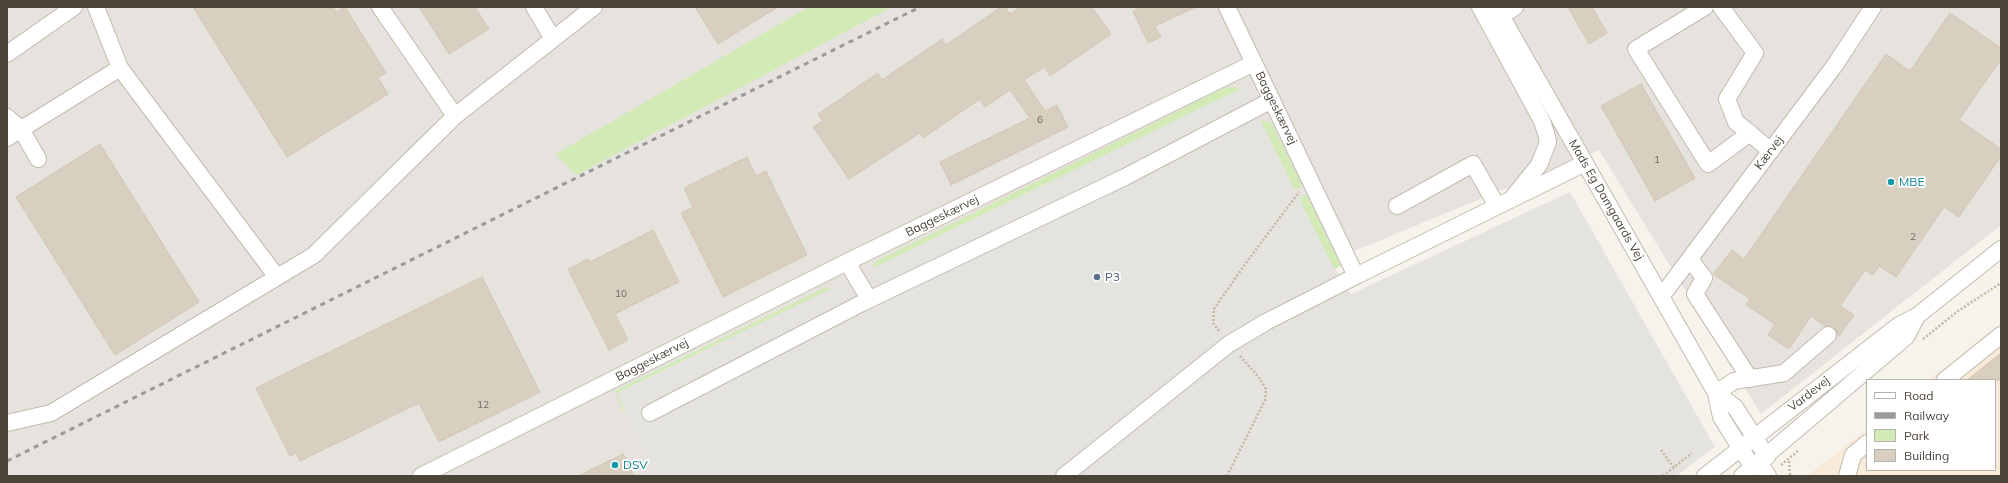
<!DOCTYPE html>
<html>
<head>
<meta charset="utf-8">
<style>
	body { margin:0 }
	#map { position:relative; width:2008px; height:483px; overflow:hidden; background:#f6f3ec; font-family:Mulish,sans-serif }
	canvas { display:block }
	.frame { position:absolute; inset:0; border:8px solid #4b4439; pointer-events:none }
	.legend { position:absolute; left:1866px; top:379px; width:130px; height:92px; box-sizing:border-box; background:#fff; border:1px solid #b7b4b0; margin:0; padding:5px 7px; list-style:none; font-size:12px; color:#4b4439 }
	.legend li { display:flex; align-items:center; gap:8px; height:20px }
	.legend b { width:20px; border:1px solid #b7b4b0 }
</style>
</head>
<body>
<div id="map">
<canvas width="2008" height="483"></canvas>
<div class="frame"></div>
<ul class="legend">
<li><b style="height:5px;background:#fff"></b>Road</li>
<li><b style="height:5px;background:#9a9a9a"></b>Railway</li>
<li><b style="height:11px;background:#d2eab5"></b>Park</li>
<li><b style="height:11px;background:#d8cfc1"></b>Building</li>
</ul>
</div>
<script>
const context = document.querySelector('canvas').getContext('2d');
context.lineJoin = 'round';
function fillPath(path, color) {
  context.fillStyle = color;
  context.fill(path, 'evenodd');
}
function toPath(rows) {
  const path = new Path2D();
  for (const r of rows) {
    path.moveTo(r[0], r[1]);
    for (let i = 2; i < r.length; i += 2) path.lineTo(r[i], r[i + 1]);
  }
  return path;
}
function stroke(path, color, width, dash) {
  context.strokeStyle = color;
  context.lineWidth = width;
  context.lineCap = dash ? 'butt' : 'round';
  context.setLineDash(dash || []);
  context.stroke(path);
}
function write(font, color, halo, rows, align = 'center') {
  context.font = font + ' Mulish,sans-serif';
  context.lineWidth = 3.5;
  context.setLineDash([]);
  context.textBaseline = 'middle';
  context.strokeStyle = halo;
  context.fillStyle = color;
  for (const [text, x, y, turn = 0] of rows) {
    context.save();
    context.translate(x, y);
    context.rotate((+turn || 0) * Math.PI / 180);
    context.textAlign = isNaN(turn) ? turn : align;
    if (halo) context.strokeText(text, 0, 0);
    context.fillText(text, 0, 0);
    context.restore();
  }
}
fillPath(toPath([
	[2001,323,2001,476,1807,476,1867,429,1867,470,1995,470,1995,380,1929,380]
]), '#f7ead8');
fillPath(toPath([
	[7,7,2001,7,2001,225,1761,414,1599,150,1330,261,1244,88,617,394,654,476,7,476]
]), '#e6e2dd');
fillPath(toPath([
	[809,7,892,7,576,175,556,154],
	[1236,87,1243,91,873,272,873,265,877,261,1224,88],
	[1260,120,1271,123,1302,185,1295,191],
	[1306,194,1341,266,1328,273,1277,229,1301,197],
	[826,287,834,289,833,303,624,413,615,391]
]), '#d2eab5');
fillPath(toPath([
	[1244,87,1330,261,1351,294,1570,192,1715,447,1676,476,654,476,617,393]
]), '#e5e3e0');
const building = toPath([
	[193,7,333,7,336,12,345,7,386,73,378,78,388,94,287,157,193,7],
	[419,7,475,7,489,29,449,54,419,7],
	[695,7,778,7,718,44,695,7],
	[1001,7,1005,7,1010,14,1021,7,1092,7,1111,34,1050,76,1044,67,1024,80,1045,111,1057,105,1068,127,951,185,940,162,1030,118,1010,90,985,107,980,99,923,138,920,133,849,179,813,127,823,121,818,114,878,73,882,80,942,39,946,45,1001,7],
	[1141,7,1196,7,1155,26,1161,37,1148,43,1133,11,1141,7],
	[1568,7,1592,7,1607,33,1589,44,1568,7],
	[1950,13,2001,48,2001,59,1959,120,2001,149,2001,156,1959,217,1944,207,1896,277,1879,266,1873,275,1865,270,1840,306,1854,315,1839,336,1835,329,1831,326,1825,326,1811,316,1789,349,1768,335,1775,324,1746,305,1750,299,1713,274,1732,250,1744,259,1886,54,1910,71,1950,13],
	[1641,84,1695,178,1655,201,1601,106,1641,84],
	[100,144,199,302,115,355,16,197,100,144],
	[747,157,756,176,766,171,807,255,723,297,681,213,693,207,684,188,747,157],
	[653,230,679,282,615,314,628,340,609,350,568,269,588,259,590,262,653,230],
	[482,277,540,392,439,442,419,403,300,461,296,453,290,456,256,388,482,277],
	[2001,353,2001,380,1967,380,2001,353],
	[623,454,634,476,578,476,623,454]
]);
fillPath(building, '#d8cfc1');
stroke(building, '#d3c7b4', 1);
const minor = toPath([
	[96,7,120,68,277,277],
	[380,7,455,116],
	[534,7,553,39],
	[1227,7,1254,63],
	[1480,7,1542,121,1546,133,1548,142,1539,165,1514,196],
	[1496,7,1716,393,1721,417,1753,468],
	[1705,7,1636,49,1708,164,1750,133],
	[1721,7,1755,53,1727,99,1736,122,1771,151],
	[1501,16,1515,7],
	[7,54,74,7],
	[7,117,21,129,38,159],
	[7,138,120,68],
	[1397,206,1473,164,1497,206],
	[1690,259,1704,278,1695,294,1750,379],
	[847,262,869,299],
	[1661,297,1835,65,1873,7],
	[1945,380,2001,335],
	[1716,393,1734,381,1784,373,1828,335],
	[1716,393,1735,407,1767,457],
	[650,413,862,303,1125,177,1272,100],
	[7,423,51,413,314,255,455,116,594,7],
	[1760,463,1768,476],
	[421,476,847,262,1254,63,1356,276,1585,163],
	[1064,476,1229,344,1266,322,1356,276],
	[1705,476,1899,325,1917,316,2001,249],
	[1742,476,1906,337,1917,316],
	[1847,476,1853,455,1867,443]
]);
stroke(minor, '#c2bbae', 18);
stroke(toPath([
	[1219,331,1213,323,1214,309,1246,263,1299,192],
	[1923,339,1958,311,2001,283],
	[1661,450,1674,468],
	[1789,461,1790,476],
	[1781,465,1799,450],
	[1227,476,1265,400,1266,389,1258,376,1239,355],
	[1663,476,1692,453]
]), '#c4b79f', 2.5, [2, 2]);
stroke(minor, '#fff', 16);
stroke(toPath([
	[7,461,920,7]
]), '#9a9a9a', 3, [5, 5]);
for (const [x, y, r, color] of [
	[1891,182,4,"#0f9aa8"],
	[1097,277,4,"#5c6f8a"],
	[615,465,4,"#0f9aa8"]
]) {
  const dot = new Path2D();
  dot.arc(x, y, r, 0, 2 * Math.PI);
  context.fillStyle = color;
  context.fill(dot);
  stroke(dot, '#fff', 1.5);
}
write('10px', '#6e675b', null, [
	["6",1040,120],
	["1",1657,160],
	["2",1913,237],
	["10",621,294],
	["12",483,405]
]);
write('12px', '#4b4439', '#fff', [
	["Baggeskærvej",1276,108,64],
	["Kærvej",1769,153,-53],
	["Mads Eg Damgaards Vej",1606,200,60],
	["Baggeskærvej",942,216,-26],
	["Baggeskærvej",652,360,-27],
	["Vardevej",1809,394,-38]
]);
write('12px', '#0d838f', '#fff', [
	["MBE",1899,182],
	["DSV",623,465]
], 'left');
write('12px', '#4e5e75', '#fff', [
	["P3",1105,277]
], 'left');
</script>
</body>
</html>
